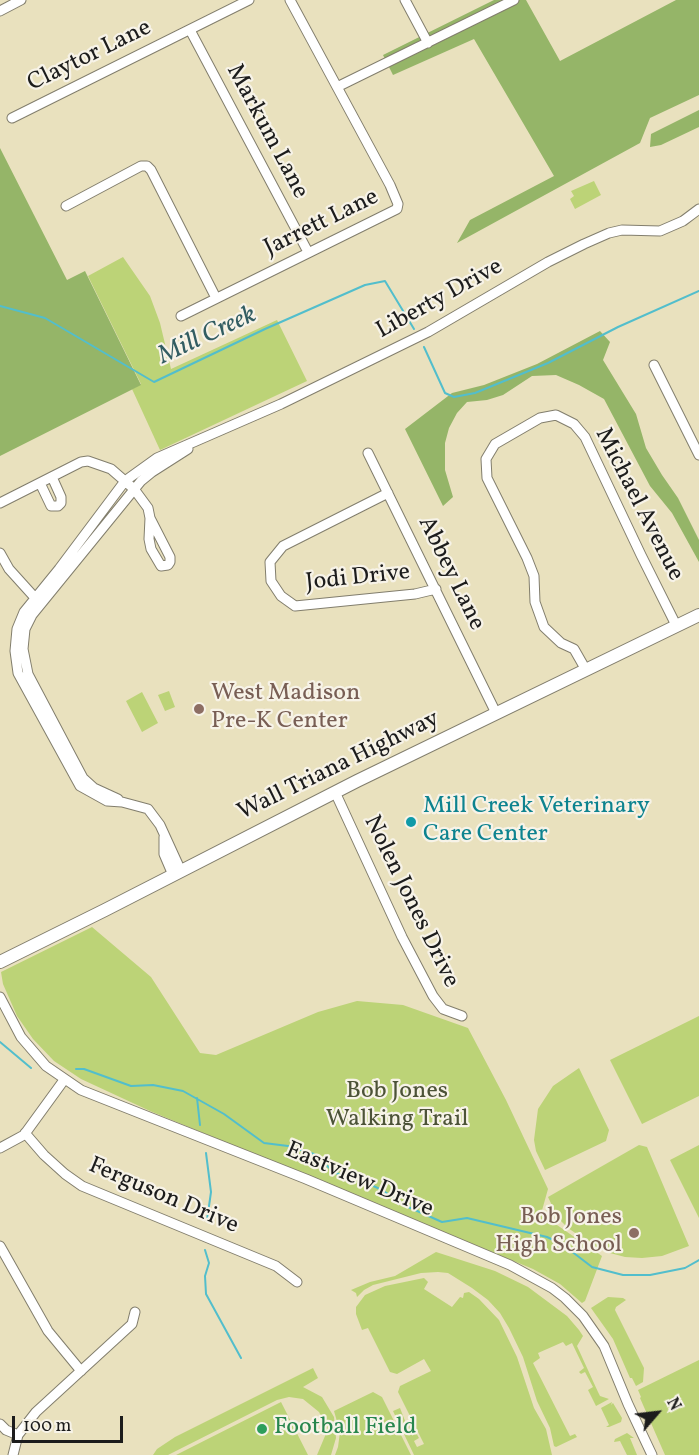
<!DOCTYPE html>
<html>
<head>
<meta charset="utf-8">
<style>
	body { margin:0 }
	#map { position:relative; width:699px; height:1455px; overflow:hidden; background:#e9e1be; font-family:Vollkorn,serif }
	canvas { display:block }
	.north { position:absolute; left:627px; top:1383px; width:60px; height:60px; -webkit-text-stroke:4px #f7f3e8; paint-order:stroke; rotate:62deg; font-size:16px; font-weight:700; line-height:24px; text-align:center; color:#1c1c1c }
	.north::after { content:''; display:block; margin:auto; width:21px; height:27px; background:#1c1c1c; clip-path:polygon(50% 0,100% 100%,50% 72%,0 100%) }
	.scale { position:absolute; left:12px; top:1416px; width:111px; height:27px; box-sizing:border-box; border:3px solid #1c1c1c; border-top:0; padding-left:8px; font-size:18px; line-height:21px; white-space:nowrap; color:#1c1c1c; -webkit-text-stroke:4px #f7f3e8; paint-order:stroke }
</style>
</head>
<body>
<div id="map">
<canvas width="699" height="1455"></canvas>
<div class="north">N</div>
<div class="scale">100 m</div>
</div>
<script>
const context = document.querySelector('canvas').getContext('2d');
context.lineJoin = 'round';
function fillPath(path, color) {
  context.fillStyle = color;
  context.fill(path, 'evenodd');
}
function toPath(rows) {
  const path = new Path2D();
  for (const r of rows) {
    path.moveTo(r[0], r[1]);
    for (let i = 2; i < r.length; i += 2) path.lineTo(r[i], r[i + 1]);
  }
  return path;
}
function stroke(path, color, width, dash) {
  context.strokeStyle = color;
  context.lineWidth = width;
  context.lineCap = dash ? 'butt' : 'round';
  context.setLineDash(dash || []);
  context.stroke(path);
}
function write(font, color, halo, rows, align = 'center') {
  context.font = font + ' Vollkorn,serif';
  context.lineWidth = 4.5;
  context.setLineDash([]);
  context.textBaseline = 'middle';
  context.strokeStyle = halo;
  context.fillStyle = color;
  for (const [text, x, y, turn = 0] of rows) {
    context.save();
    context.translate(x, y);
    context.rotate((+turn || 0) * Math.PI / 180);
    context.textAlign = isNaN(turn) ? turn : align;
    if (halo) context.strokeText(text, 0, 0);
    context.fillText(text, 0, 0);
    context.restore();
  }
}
fillPath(toPath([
	[594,181,601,195,575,209,570,199,574,196,571,191],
	[123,257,150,296,160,323,171,369,277,320,307,381,160,450,132,389,141,384,88,276],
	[169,691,175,707,165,711,158,695],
	[142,692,158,723,142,732,126,701],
	[92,927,151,977,200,1053,216,1055,318,1012,357,1001,403,1005,468,1028,506,1100,548,1189,541,1214,602,1256,585,1301,582,1303,560,1284,533,1269,150,1111,81,1079,54,1061,33,1039,17,1016,3,984,1,972],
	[699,1016,699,1096,642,1124,610,1060],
	[579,1068,609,1130,606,1141,545,1170,536,1151,534,1140,538,1109,553,1086],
	[639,1145,647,1147,689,1246,662,1256,642,1258,625,1257,610,1253,594,1246,568,1228,558,1218,548,1197],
	[699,1145,699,1218,670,1160],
	[436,1252,495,1271,528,1287,567,1316,579,1330,583,1336,577,1346,598,1392,600,1396,609,1399,596,1406,588,1390,593,1387,585,1372,581,1374,579,1372,584,1368,572,1343,566,1346,563,1342,538,1353,540,1358,533,1363,570,1436,575,1434,577,1437,556,1447,554,1446,550,1428,537,1401,523,1357,509,1328,500,1313,488,1300,472,1288,448,1273,438,1272,421,1273,373,1285,364,1290,357,1297,356,1293,351,1290,370,1282,395,1276],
	[424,1278,428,1282,424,1289,452,1307,460,1297,463,1298,464,1293,469,1292,479,1299,499,1320,517,1357,534,1408,546,1429,552,1455,414,1455,393,1411,400,1408,407,1426,411,1424,419,1438,414,1441,417,1447,424,1444,398,1392,400,1386,431,1371,424,1359,397,1374,390,1372,368,1328,362,1330,356,1314,356,1307,365,1295,385,1286],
	[608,1297,623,1298,626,1300,616,1307,615,1310,644,1368,643,1382,636,1386,632,1378,630,1378,613,1339,591,1308],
	[699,1360,699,1455,665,1455,640,1398,641,1397,638,1390],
	[313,1368,318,1378,303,1387,322,1397,334,1417,336,1438,331,1455,317,1455,325,1436,323,1420,319,1412,303,1399,289,1397,277,1400,168,1455,153,1455,157,1449,175,1437],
	[373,1392,382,1397,411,1455,335,1455,338,1447,340,1432,334,1411],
	[281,1402,308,1455,176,1455],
	[612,1402,611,1405,613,1403,622,1418,621,1422,609,1427,606,1427,609,1425,601,1408],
	[627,1433,634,1438,630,1438,637,1455,627,1455,620,1441,614,1442,615,1439]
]), '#bcd377');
fillPath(toPath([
	[494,0,526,0,560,61,676,0,699,0,699,95,650,118,640,143,457,243,470,220,554,176,474,39,393,75,383,55],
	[699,110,699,127,661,145,650,147,651,134],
	[0,148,67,280,85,271,141,385,0,456],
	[600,331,610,342,603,360,636,414,646,448,662,475,678,498,699,540,699,562,672,513,650,486,604,399,579,385,556,375,532,376,503,395,487,400,467,402,457,413,449,428,445,443,445,470,453,497,443,506,405,429,452,393,484,385,537,364]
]), '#95b568');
stroke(toPath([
	[0,306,45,318,154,382,265,329,365,285,385,281,414,329],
	[424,347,445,393,454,397,475,393,548,363,618,327,699,291],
	[0,1042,31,1068],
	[76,1069,84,1069,131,1086,153,1085,183,1091,224,1114,264,1143,288,1146,314,1154,335,1173,356,1178,382,1190,406,1206,442,1222,467,1218,547,1237,562,1244,592,1267,623,1275,650,1275,685,1268,699,1260],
	[197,1098,200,1125],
	[206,1153,211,1192,207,1220],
	[205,1250,209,1263,205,1276,206,1294,241,1358]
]), '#52becc', 2);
const minor = toPath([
	[405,0,428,43],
	[0,11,21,0],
	[190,30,308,252],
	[337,87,514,0],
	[12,118,249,0],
	[66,206,141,166,147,166,151,170,216,298],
	[181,316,397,209,398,204,390,185,290,0],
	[654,365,699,455],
	[368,453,496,713],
	[40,483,51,506,58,506,61,503,61,497,52,477],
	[388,493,283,546,270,562,271,581,281,596,295,606,415,594,436,589],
	[0,503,81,462,88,461,111,469,134,489,148,508,150,518],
	[150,518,170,557,170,562,168,565,161,566,151,549,149,539,150,518],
	[0,553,9,569,37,600],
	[586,670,574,649,561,643,544,627,535,602,534,576,527,558,487,478,486,459,495,444,540,418,556,415,574,424,585,437,641,555,676,625],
	[335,792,402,937,433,996,443,1009,462,1016],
	[118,799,94,788,83,778,28,674,23,649,25,629,32,615,141,481,152,472,188,449],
	[164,837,164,854,173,875],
	[181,871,160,825,148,809,122,802,107,801,80,786,18,673,15,651,17,629,24,612,59,569,125,481,157,458,281,404,428,332,548,262,584,244,609,233,622,230,660,231,683,221,699,209],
	[0,997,21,1037,46,1066,81,1090,306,1179,510,1265,552,1288,565,1298,583,1316,604,1346,628,1404,652,1455],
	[25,1133,44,1155,65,1174,82,1186,276,1266,297,1282],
	[0,1148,24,1135,64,1080],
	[0,1246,48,1331,81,1371],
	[0,1424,6,1430,18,1435],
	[13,1455,18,1435,36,1412,132,1324,135,1312]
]);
const major = toPath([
	[0,962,105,910,357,781,699,615]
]);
stroke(minor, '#827e6d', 11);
stroke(major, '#827e6d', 14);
stroke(minor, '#fff', 9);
stroke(major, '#fff', 12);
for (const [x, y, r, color] of [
	[199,709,6,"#8d6e63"],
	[411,822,6,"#0f9aa8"],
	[634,1233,6,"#8d6e63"],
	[262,1429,6,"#2e9e5b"]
]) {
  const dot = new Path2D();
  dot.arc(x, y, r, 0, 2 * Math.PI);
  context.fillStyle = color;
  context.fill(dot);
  stroke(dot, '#f7f3e8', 2);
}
write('24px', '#1c1c1c', '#f7f3e8', [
	["Claytor Lane",90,57,-26],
	["Markum Lane",266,132,62],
	["Jarrett Lane",322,224,-26],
	["Liberty Drive",440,300,-29],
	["Michael Avenue",638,505,63],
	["Abbey Lane",450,574,64],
	["Jodi Drive",358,579,-6],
	["Wall Triana Highway",339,767,-26],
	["Nolen Jones Drive",410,902,64],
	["Eastview Drive",359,1181,23],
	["Ferguson Drive",163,1197,23]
]);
write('24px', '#785e54', '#f7f3e8', [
	["West Madison",211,695],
	["Pre-K Center",211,723],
	["Bob Jones",622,1219,"right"],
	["High School",622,1247,"right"]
], 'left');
write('24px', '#0d838f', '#f7f3e8', [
	["Mill Creek Veterinary",423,808],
	["Care Center",423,836]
], 'left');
write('24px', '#4c5337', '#f7f3e8', [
	["Bob Jones",397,1093],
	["Walking Trail",397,1121]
]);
write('24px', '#27864d', '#f7f3e8', [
	["Football Field",274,1429]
], 'left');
write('italic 26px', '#325d62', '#f7f3e8', [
	["Mill Creek",208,337,-25]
]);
</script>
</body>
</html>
